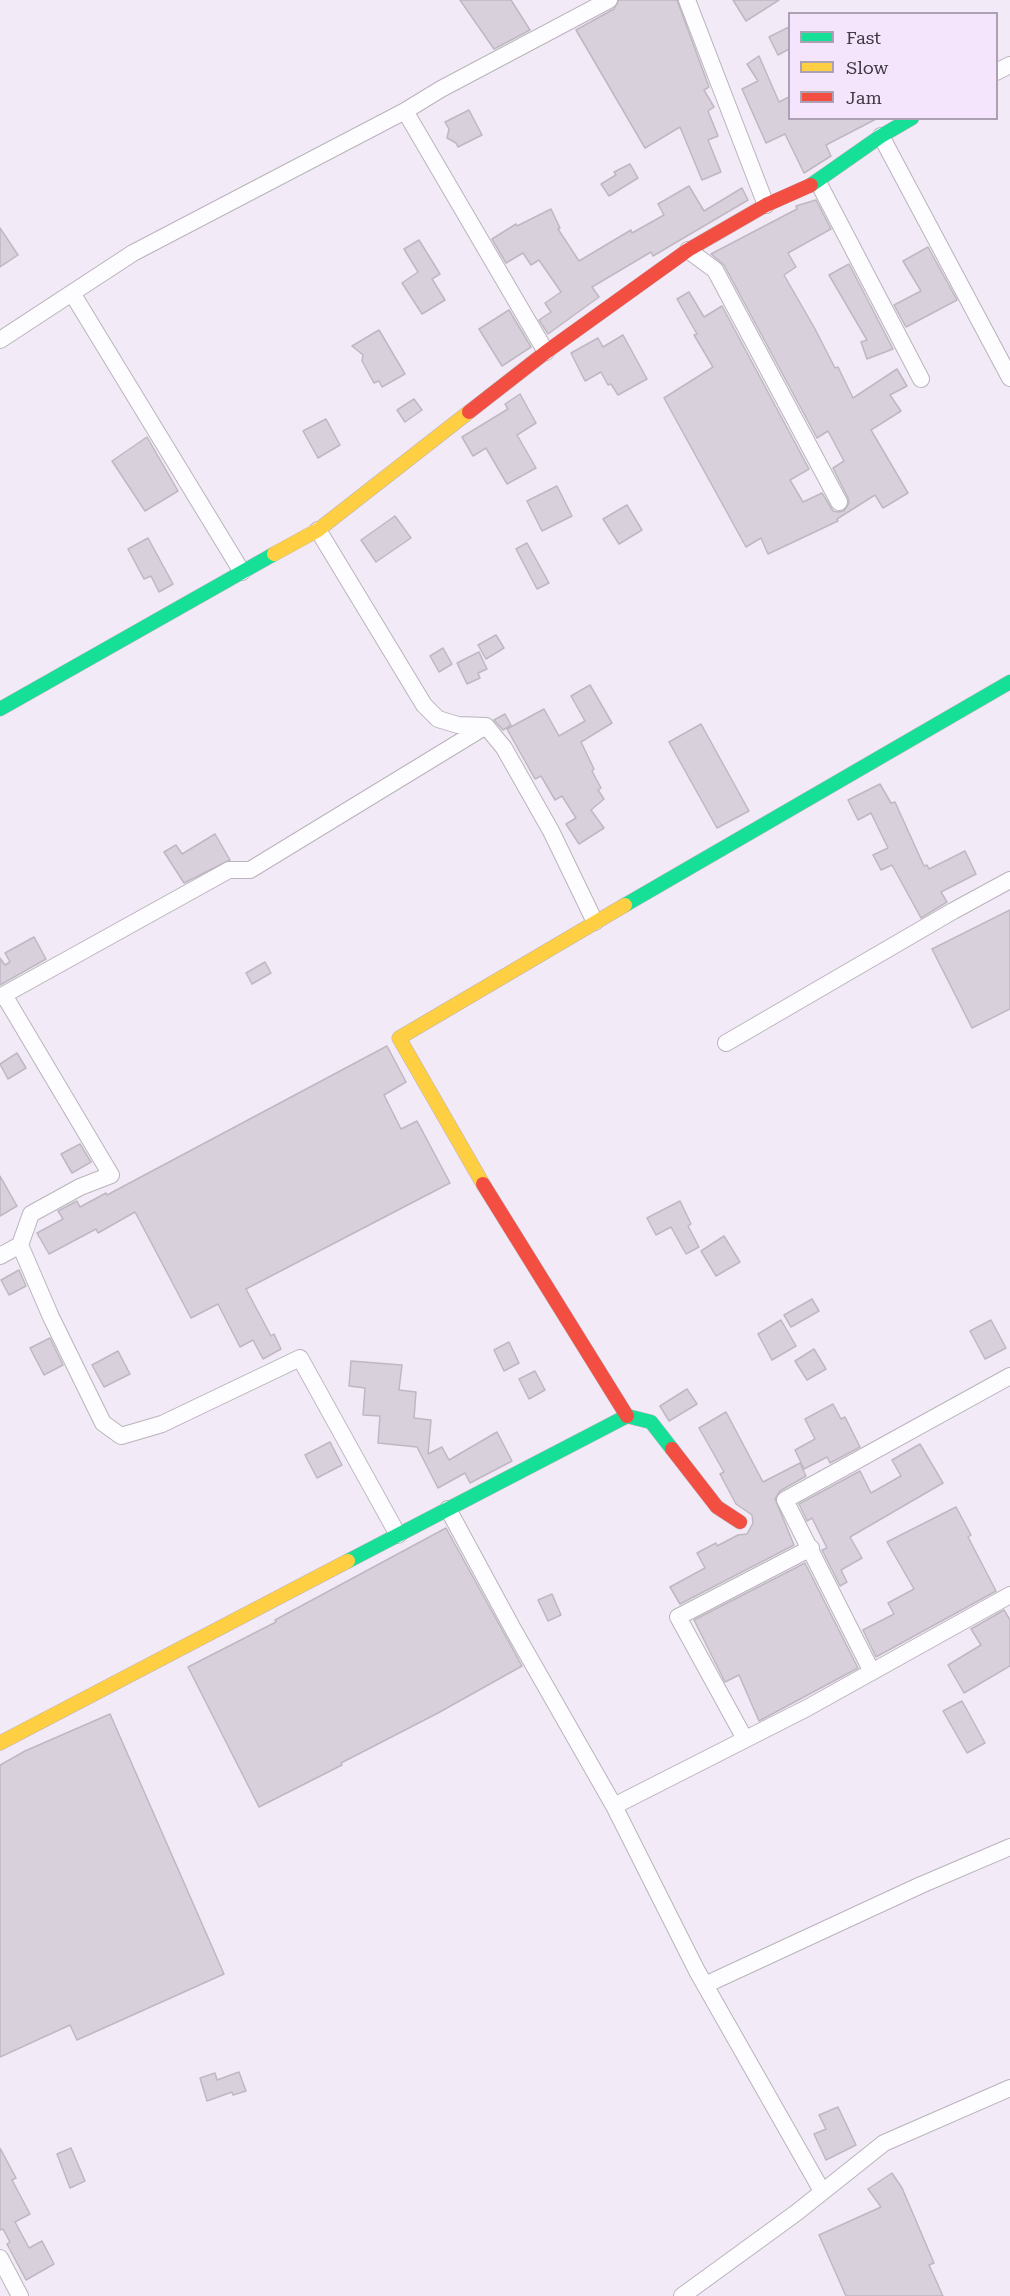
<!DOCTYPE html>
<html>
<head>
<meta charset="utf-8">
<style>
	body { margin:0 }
	#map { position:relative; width:1010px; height:2296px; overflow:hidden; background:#f2eaf6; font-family:"Roboto Serif",serif }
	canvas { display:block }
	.legend { position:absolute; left:788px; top:12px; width:210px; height:108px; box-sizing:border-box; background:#f4e4fc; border:2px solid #aca0b3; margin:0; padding:8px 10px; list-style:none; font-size:18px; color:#413a45 }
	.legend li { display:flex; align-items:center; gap:12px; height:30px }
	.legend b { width:30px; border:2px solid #aca0b3 }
</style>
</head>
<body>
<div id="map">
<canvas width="1010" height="2296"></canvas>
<ul class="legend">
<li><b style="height:8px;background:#16e098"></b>Fast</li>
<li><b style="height:8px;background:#ffcf43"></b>Slow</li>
<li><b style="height:8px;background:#f24e42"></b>Jam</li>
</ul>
</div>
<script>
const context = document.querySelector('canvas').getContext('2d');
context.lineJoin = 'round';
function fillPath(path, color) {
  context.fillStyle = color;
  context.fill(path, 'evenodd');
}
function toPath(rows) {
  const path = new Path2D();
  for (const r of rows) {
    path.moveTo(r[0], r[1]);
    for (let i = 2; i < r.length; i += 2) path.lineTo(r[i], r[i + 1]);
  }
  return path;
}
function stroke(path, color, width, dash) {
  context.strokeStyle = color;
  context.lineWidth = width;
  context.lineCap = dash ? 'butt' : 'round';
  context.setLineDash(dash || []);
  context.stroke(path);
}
const building = toPath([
	[460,0,511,0,530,30,494,49,460,0],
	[619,0,677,0,709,87,704,90,714,107,708,111,718,136,708,140,721,172,702,180,680,127,645,148,576,30,614,9,619,0],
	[733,0,779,0,746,21,733,0],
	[789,27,789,49,778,55,769,37,789,27],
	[759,56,779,102,789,97,789,118,878,118,826,145,831,156,804,173,785,134,766,143,742,89,758,81,747,64,759,56],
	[469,110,482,135,458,147,456,143,447,138,449,129,445,122,469,110],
	[630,164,638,178,609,196,601,184,616,175,614,172,630,164],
	[689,186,704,211,742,188,748,200,653,256,651,252,592,287,599,297,548,334,539,320,551,312,545,303,561,292,539,260,531,265,523,253,506,263,492,239,516,224,517,226,551,209,560,228,558,229,579,261,631,230,632,233,664,215,658,204,689,186],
	[816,200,831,229,788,253,796,267,784,275,815,329,835,368,838,367,853,398,897,369,907,386,890,395,901,411,871,430,908,493,883,508,875,495,837,519,838,521,768,554,761,538,746,547,664,398,713,367,694,335,697,334,677,299,689,292,704,317,722,306,809,469,790,480,803,502,822,493,833,511,838,512,844,511,849,503,848,498,833,468,844,461,828,431,817,438,724,265,711,254,797,209,796,206,816,200],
	[0,228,18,255,0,267,0,228],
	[419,240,440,274,432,279,445,300,422,314,402,283,418,272,404,249,419,240],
	[928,247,957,300,906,327,894,305,921,291,903,261,928,247],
	[849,264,893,349,867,359,861,342,867,340,829,275,849,264],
	[509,310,531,347,502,366,479,329,509,310],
	[379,330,405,374,382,387,379,381,374,383,362,361,363,355,352,346,379,330],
	[623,335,647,379,618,395,611,384,608,385,601,372,585,381,571,353,598,338,603,347,623,335],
	[520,394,536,423,517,435,536,468,507,484,486,448,473,456,462,437,508,409,505,404,520,394],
	[414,399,422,410,405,422,397,410,414,399],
	[326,419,340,445,318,458,303,431,326,419],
	[147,437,178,491,145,511,112,461,147,437],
	[557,486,572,516,542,531,527,501,557,486],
	[627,505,642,530,619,544,603,519,627,505],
	[395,516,411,538,376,562,361,540,395,516],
	[148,538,173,584,159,592,151,576,144,579,128,549,148,538],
	[527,543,549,583,537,589,516,549,527,543],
	[496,635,504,648,486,659,478,645,496,635],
	[443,648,452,664,439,672,430,656,443,648],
	[479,652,487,669,478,673,480,678,467,684,457,663,479,652],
	[590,685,612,723,581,742,594,769,592,771,601,788,598,790,604,799,591,810,604,828,579,844,566,824,576,818,562,796,555,800,541,776,535,779,507,729,544,709,559,736,585,721,571,696,590,685],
	[505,714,511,725,503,730,494,720,505,714],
	[701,724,749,811,717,828,669,742,701,724],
	[880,784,891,803,895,802,924,866,927,865,929,869,965,851,976,874,941,892,947,902,921,918,892,865,881,870,873,855,888,848,871,813,858,820,848,800,880,784],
	[215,834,230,860,184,883,164,852,176,845,182,854,215,834],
	[1010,910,1010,1009,972,1028,932,949,1010,910],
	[34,937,46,959,0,985,0,958,5,965,10,962,5,953,34,937],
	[265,962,271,973,252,984,246,973,265,962],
	[387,1046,406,1082,384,1095,401,1129,417,1121,450,1183,246,1289,271,1336,274,1334,281,1349,263,1359,253,1340,240,1347,218,1304,191,1318,135,1212,98,1233,96,1229,49,1254,37,1233,63,1219,58,1211,77,1201,80,1207,106,1193,107,1195,387,1046],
	[17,1053,26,1068,8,1079,0,1064,17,1053],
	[80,1144,91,1162,72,1173,61,1154,80,1144],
	[0,1176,17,1206,0,1216,0,1176],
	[680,1201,691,1224,688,1226,699,1247,686,1254,671,1227,656,1235,647,1218,680,1201],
	[724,1236,740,1262,716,1276,701,1251,724,1236],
	[19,1270,26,1286,9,1295,1,1280,19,1270],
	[812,1299,819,1311,791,1327,784,1315,812,1299],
	[781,1320,796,1346,772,1360,758,1334,781,1320],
	[991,1320,1006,1348,985,1359,970,1331,991,1320],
	[50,1338,63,1365,44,1375,30,1348,50,1338],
	[509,1342,519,1363,504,1371,494,1350,509,1342],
	[814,1349,826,1369,807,1380,795,1361,814,1349],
	[118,1351,130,1374,104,1387,92,1365,118,1351],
	[351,1361,402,1365,399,1390,416,1392,414,1418,431,1420,428,1454,442,1447,449,1460,497,1432,512,1461,470,1483,465,1473,438,1488,417,1447,378,1443,380,1416,363,1415,365,1388,349,1386,351,1361],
	[535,1371,545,1390,529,1399,519,1379,535,1371],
	[687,1389,697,1404,669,1421,660,1406,687,1389],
	[833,1404,841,1419,845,1417,860,1447,830,1463,827,1457,804,1469,795,1450,815,1439,805,1419,833,1404],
	[726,1412,763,1482,800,1463,806,1476,780,1491,775,1499,794,1545,680,1604,670,1587,705,1568,697,1553,716,1543,717,1546,738,1535,747,1534,753,1523,752,1515,736,1504,720,1474,724,1472,699,1428,726,1412],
	[330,1442,342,1465,317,1478,305,1455,330,1442],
	[920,1444,943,1483,850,1537,862,1558,841,1570,847,1582,840,1586,822,1550,827,1548,812,1518,807,1521,799,1504,860,1471,871,1493,901,1476,892,1460,920,1444],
	[956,1507,971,1535,968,1537,996,1591,876,1657,863,1630,894,1614,888,1603,914,1589,887,1542,956,1507],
	[446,1528,522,1666,438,1713,341,1763,342,1765,259,1807,188,1667,276,1622,275,1620,446,1528],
	[805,1563,858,1668,759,1721,739,1675,725,1682,694,1620,805,1563],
	[552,1594,561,1615,548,1621,538,1600,552,1594],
	[1004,1610,1010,1620,1010,1666,964,1693,948,1665,981,1645,971,1629,1004,1610],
	[962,1701,985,1743,967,1753,943,1711,962,1701],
	[110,1714,224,1974,77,2040,70,2025,0,2057,0,1765,25,1751,110,1714],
	[239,2072,246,2091,233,2095,232,2092,207,2101,200,2078,215,2073,217,2080,239,2072],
	[838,2107,856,2145,826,2160,814,2134,826,2129,819,2115,838,2107],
	[0,2148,16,2178,12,2180,30,2214,15,2222,29,2248,42,2241,54,2264,26,2280,7,2244,10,2242,3,2229,0,2230,0,2148],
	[71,2148,85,2181,70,2188,57,2154,71,2148],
	[892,2173,902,2188,934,2263,929,2265,943,2296,846,2296,819,2235,881,2207,868,2189,892,2173]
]);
fillPath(building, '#d8d1dc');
stroke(building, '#bfb8c2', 1.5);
const street = toPath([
	[687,0,766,205],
	[996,72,1010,65],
	[405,111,546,352],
	[881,136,1010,378],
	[818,182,921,379],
	[688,250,715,270,839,502],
	[72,293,242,572],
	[0,340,133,253,405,111,441,89,609,0],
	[318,530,424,705,438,719,458,725,486,726,504,748,551,831,595,922],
	[0,997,229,870,250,870,486,726],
	[726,1043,953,911,1010,880],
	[20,1245,51,1317,103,1423,121,1436,162,1424,300,1358,398,1535],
	[0,1256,20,1245,31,1214,80,1187,111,1175,4,995],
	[448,1509,513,1629,614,1806,697,1971,822,2191],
	[872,1672,785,1500,1010,1376],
	[745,1739,678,1617,811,1548],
	[614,1806,807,1708,1010,1595],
	[705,1985,921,1885,1010,1847],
	[0,2258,20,2296],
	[682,2296,796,2213,884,2143,1010,2088]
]);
const fast = toPath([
	[811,185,881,136,912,118],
	[0,709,274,554],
	[625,905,1010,682],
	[348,1561,627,1416,651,1422,672,1449]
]);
const slow = toPath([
	[274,554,318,530,469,412],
	[483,1184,399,1038,625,905],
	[0,1743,348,1561]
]);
const jam = toPath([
	[469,412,546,352,688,250,766,205,811,185],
	[483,1184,627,1416],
	[672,1449,717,1507,740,1522]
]);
stroke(street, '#bab3bd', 18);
stroke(fast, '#bab3bd', 15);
stroke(slow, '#bab3bd', 15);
stroke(jam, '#bab3bd', 15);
stroke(street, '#fdfcfe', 16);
stroke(fast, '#16e098', 14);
stroke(slow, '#ffcf43', 14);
stroke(jam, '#f24e42', 14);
</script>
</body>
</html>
